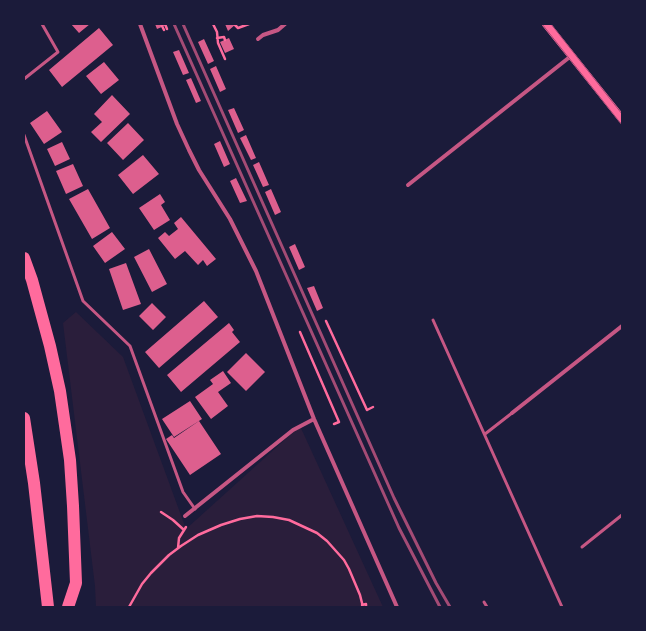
<!DOCTYPE html>
<html>
<head>
<meta charset="utf-8">
<style>
	body { margin:0 }
	#map { position:relative; width:646px; height:631px; overflow:hidden; background:#1b1b3a; font-family:"Nunito Sans",sans-serif }
	canvas { display:block }
	.frame { position:absolute; inset:0; border:25px solid #1b1b3a; pointer-events:none }
</style>
</head>
<body>
<div id="map">
<canvas width="646" height="631"></canvas>
<div class="frame"></div>
</div>
<script>
const context = document.querySelector('canvas').getContext('2d');
context.lineJoin = 'round';
function fillPath(path, color) {
  context.fillStyle = color;
  context.fill(path, 'evenodd');
}
function toPath(rows) {
  const path = new Path2D();
  for (const r of rows) {
    path.moveTo(r[0], r[1]);
    for (let i = 2; i < r.length; i += 2) path.lineTo(r[i], r[i + 1]);
  }
  return path;
}
function stroke(path, color, width, dash) {
  context.strokeStyle = color;
  context.lineWidth = width;
  context.lineCap = dash ? 'butt' : 'round';
  context.setLineDash(dash || []);
  context.stroke(path);
}
fillPath(toPath([
	[76,312,123,357,186,529,300,426,383,607,96,607,95,586,63,323]
]), '#2a1e3b');
fillPath(toPath([
	[71,24,90,24,79,33],
	[155,24,169,24,157,29],
	[225,24,236,24,228,31],
	[99,28,113,45,62,87,49,70],
	[229,38,234,49,225,53,220,42],
	[204,39,214,61,208,64,198,42],
	[179,50,189,73,183,75,173,52],
	[104,62,119,80,101,94,86,76],
	[216,66,226,89,220,92,210,69],
	[191,78,201,101,196,103,186,80],
	[112,95,130,114,101,142,91,132,102,122,94,114],
	[234,108,244,130,238,133,228,110],
	[47,111,62,132,44,144,30,123],
	[128,123,144,140,123,160,107,143],
	[246,135,256,158,251,160,240,138],
	[220,141,230,164,224,167,214,144],
	[62,142,70,159,55,166,47,149],
	[143,155,159,174,133,194,118,175],
	[259,162,269,185,263,187,253,165],
	[73,164,83,186,66,194,56,171],
	[236,178,247,201,240,203,230,181],
	[88,189,110,228,92,239,69,199],
	[271,189,281,212,275,215,265,192],
	[160,194,165,202,161,205,170,220,154,230,139,208],
	[181,217,216,259,207,266,203,260,198,265,185,251,175,259,158,238,165,232,169,236,178,229,174,223],
	[112,232,125,249,105,263,93,246],
	[295,244,305,267,299,270,289,247],
	[149,249,167,284,152,292,134,257],
	[126,263,141,304,123,310,109,269],
	[314,286,323,308,317,311,307,288],
	[204,301,218,317,159,368,145,352],
	[152,303,166,317,153,330,139,316],
	[229,323,234,330,232,332,240,342,181,392,167,375],
	[246,353,265,372,246,391,227,372],
	[223,371,231,383,218,392,228,406,211,419,195,397,213,384,210,380],
	[190,401,202,419,174,437,162,419],
	[199,421,221,454,190,475,166,439,172,435,174,438]
]), '#dd5f8e');
stroke(toPath([
	[161,24,164,30],
	[165,24,167,29],
	[213,24,217,32,218,43,225,59],
	[234,24,238,28,249,24],
	[217,38,224,37,225,40],
	[326,321,367,410,373,407],
	[300,332,339,422,334,424],
	[161,512,173,520,184,530],
	[178,548,179,538,186,527],
	[362,605,366,604,366,607],
	[129,607,142,584,151,573,169,555,181,546,198,535,221,525,240,519,257,516,273,517,289,520,317,533,327,541,344,560,349,569,360,595,363,607]
]), '#ff6b9d', 2.5);
stroke(toPath([
	[24,79,58,52,42,24],
	[24,135,83,301,130,346,183,492,195,509],
	[433,320,562,607],
	[485,434,512,413],
	[582,547,622,515],
	[484,602,487,607]
]), '#c65784', 3);
stroke(toPath([
	[140,24,177,124,189,150,199,170,230,219,256,271,314,419,397,607],
	[258,39,263,35,278,30,285,24],
	[408,185,571,56],
	[512,413,622,326],
	[185,516,293,430,314,419]
]), '#c65784', 4);
stroke(toPath([
	[546,24,622,119]
]), '#ff6b9d', 8);
stroke(toPath([
	[24,258,32,280,50,346,60,391,70,460,73,506,76,583,68,607],
	[24,418,34,483,48,607]
]), '#ff6b9d', 12);
stroke(toPath([
	[542,24,622,125],
	[551,24,622,114]
]), '#a44b75', 1);
stroke(toPath([
	[174,24,399,528,440,607],
	[183,24,394,498,436,583,450,607]
]), '#a44b75', 3);
</script>
</body>
</html>
